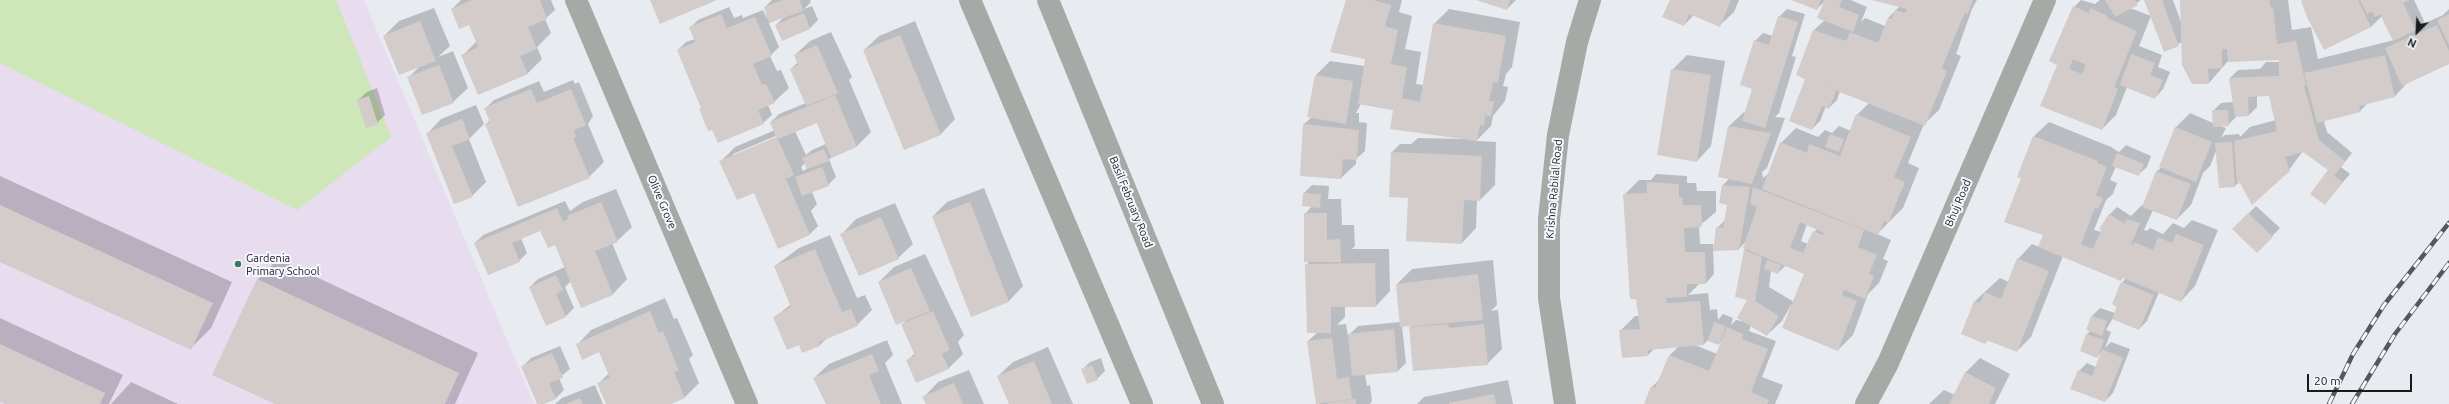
<!DOCTYPE html>
<html>
<head>
<meta charset="utf-8">
<style>
	body { margin:0 }
	#map { position:relative; width:2449px; height:404px; overflow:hidden; background:#e8ebf0; font-family:Ubuntu,sans-serif }
	canvas { display:block }
	.north { position:absolute; left:2397px; top:12px; width:40px; height:40px; -webkit-text-stroke:3px #f5f8fe; paint-order:stroke; rotate:204deg; font-size:11px; font-weight:700; line-height:16px; text-align:center; color:#191a1c }
	.north::after { content:''; display:block; margin:auto; width:14px; height:18px; background:#191a1c; clip-path:polygon(50% 0,100% 100%,50% 72%,0 100%) }
	.scale { position:absolute; left:2307px; top:374px; width:105px; height:18px; box-sizing:border-box; border:2px solid #191a1c; border-top:0; padding-left:5px; font-size:12px; line-height:14px; white-space:nowrap; color:#191a1c; -webkit-text-stroke:3px #f5f8fe; paint-order:stroke }
</style>
</head>
<body>
<div id="map">
<canvas width="2449" height="404"></canvas>
<div class="north">N</div>
<div class="scale">20 m</div>
</div>
<script>
const context = document.querySelector('canvas').getContext('2d');
context.lineJoin = 'round';
function fillPath(path, color) {
  context.fillStyle = color;
  context.fill(path, 'evenodd');
}
function toPath(rows) {
  const path = new Path2D();
  for (const r of rows) {
    path.moveTo(r[0], r[1]);
    for (let i = 2; i < r.length; i += 2) path.lineTo(r[i], r[i + 1]);
  }
  return path;
}
function stroke(path, color, width, dash) {
  context.strokeStyle = color;
  context.lineWidth = width;
  context.lineCap = dash ? 'butt' : 'round';
  context.setLineDash(dash || []);
  context.stroke(path);
}
function write(font, color, halo, rows, align = 'center') {
  context.font = font + ' Ubuntu,sans-serif';
  context.lineWidth = 4;
  context.setLineDash([]);
  context.textBaseline = 'middle';
  context.strokeStyle = halo;
  context.fillStyle = color;
  for (const [text, x, y, turn = 0] of rows) {
    context.save();
    context.translate(x, y);
    context.rotate((+turn || 0) * Math.PI / 180);
    context.textAlign = isNaN(turn) ? turn : align;
    if (halo) context.strokeText(text, 0, 0);
    context.fillText(text, 0, 0);
    context.restore();
  }
}
fillPath(toPath([
	[0,0,364,0,534,404,0,404]
]), '#e8dcef');
fillPath(toPath([
	[0,0,336,0,391,137,297,210,0,63]
]), '#cde7b8');
fillPath(toPath([
	[461,0,551,0,555,10,545,19,551,33,537,47,542,59,527,74,463,55,477,41,470,23,452,9],
	[772,0,810,0,811,2,804,9,812,6,818,20,810,28,776,25,784,17,769,23,779,47,770,56,777,71,781,70,789,88,774,102,768,105,772,115,763,123,718,142,678,50,686,42,695,39,690,28,698,20,729,7,734,18,742,15,743,18,763,10,767,19,765,7],
	[1347,0,1402,0,1399,12,1412,16,1405,49,1421,52,1416,84,1423,85,1434,24,1449,9,1520,22,1512,67,1506,74,1503,86,1508,87,1505,101,1493,116,1491,126,1476,141,1496,142,1495,185,1480,200,1477,200,1476,228,1462,243,1410,197,1390,196,1392,152,1400,144,1411,144,1418,138,1466,139,1394,110,1361,104,1356,113,1359,113,1359,122,1367,123,1365,151,1356,159,1356,164,1341,178,1301,175,1304,124,1312,117,1316,75,1330,61,1365,66,1366,59],
	[1479,0,1516,0,1507,9],
	[1671,0,1739,0,1734,12,1719,26,1694,15,1684,25],
	[1793,0,1826,0,1817,9],
	[1826,0,1851,0,1867,7,1861,22,1865,18,1885,26,1888,18,1900,6,1873,0,1977,0,1972,9,1956,54,1961,56,1939,110,1924,124,1908,163,1919,168,1903,208,1877,234,1891,240,1883,259,1888,261,1879,283,1868,294,1853,335,1838,350,1791,305,1782,321,1767,335,1751,325,1749,331,1776,341,1762,377,1783,385,1775,404,1645,404,1652,387,1660,379,1670,355,1678,347,1654,349,1648,355,1620,331,1635,316,1639,316,1624,195,1639,180,1651,180,1656,174,1687,176,1687,183,1696,183,1697,191,1716,191,1716,212,1699,226,1700,244,1713,244,1714,250,1717,228,1726,219,1728,205,1723,185,1730,178,1729,126,1744,112,1746,112,1754,88,1755,41,1763,33,1773,36,1779,17,1787,9,1805,14,1792,56,1796,57,1779,113,1775,117,1785,118,1767,168,1762,172,1763,178,1769,173,1781,143,1796,128,1818,137,1825,130,1832,133,1839,126,1851,131,1857,115,1869,103,1840,91,1837,100,1829,108,1826,106,1820,121,1812,129,1806,80,1798,74,1814,30,1825,20],
	[1807,224,1817,228,1808,244,1801,241],
	[1746,241,1737,296,1748,299,1746,322,1736,320,1731,325,1733,318,1723,314,1718,320,1717,309,1710,310,1708,293,1688,295,1700,283,1706,283,1714,274,1713,250,1739,249],
	[1786,265,1806,273,1794,302,1769,287,1771,271,1778,273],
	[1708,340,1719,344,1723,340,1717,354,1695,345,1704,344],
	[2081,0,2095,4,2100,0,2141,0,2130,8,2151,16,2145,0,2173,0,2181,22,2181,0,2288,0,2292,30,2311,27,2318,59,2394,40,2382,16,2371,27,2324,49,2303,0,2414,0,2424,21,2421,25,2443,15,2449,9,2449,63,2409,81,2395,96,2368,103,2360,111,2327,119,2324,122,2327,132,2352,153,2341,167,2350,174,2324,204,2329,170,2303,151,2289,170,2239,182,2235,186,2217,149,2210,166,2203,173,2191,205,2177,219,2153,210,2144,230,2147,231,2150,228,2163,234,2173,223,2184,228,2192,220,2218,230,2195,286,2181,301,2159,292,2147,321,2139,329,2113,318,2106,330,2111,332,2105,348,2111,342,2130,349,2113,393,2105,401,2079,371,2087,363,2096,367,2103,350,2097,357,2087,334,2091,331,2087,330,2092,316,2100,308,2115,313,2122,283,2126,278,2063,256,2031,337,2017,351,1988,340,1985,343,1962,334,1975,301,2000,278,2009,282,2018,259,2032,244,2039,247,2044,234,2023,178,2018,176,2034,136,2049,122,2111,147,2119,152,2126,145,2151,156,2147,167,2138,175,2116,166,2110,180,2117,183,2113,194,2106,200,2094,230,2101,232,2109,215,2117,207,2131,216,2142,205,2144,206,2157,171,2162,167,2175,128,2190,113,2213,123,2213,111,2221,103,2234,102,2230,78,2238,70,2260,69,2266,62,2280,62,2280,59,2228,61,2209,83,2182,42,2164,51,2151,16,2139,46,2162,55,2158,67,2170,72,2163,89,2155,98,2127,87,2116,115,2102,129,2058,64,2074,7],
	[2270,95,2276,120,2250,127,2240,137,2239,134,2225,135,2221,138,2226,128,2220,126,2228,125,2237,116,2249,115,2257,107,2257,96],
	[434,8,450,46,438,57,453,51,468,88,453,102,408,78,419,67,384,36,399,21],
	[915,21,955,119,941,134,904,149,864,50,879,36],
	[831,32,852,77,849,80,871,132,857,146,829,159,836,177,828,185,812,192,817,204,811,211,818,226,810,234,779,247,754,191,721,161,735,147,775,130,771,122,779,114,806,103,791,69,798,62,795,55,810,41],
	[817,122,826,144,812,150,806,155,795,131],
	[778,135,778,137,734,156,733,154],
	[805,163,808,168,803,171,801,167],
	[1687,55,1725,61,1711,146,1697,161,1672,70],
	[573,80,575,84,579,82,593,116,588,124,604,162,589,177,486,124,490,120,486,108,494,100,539,81,544,92],
	[377,88,385,115,377,123,358,100,367,92],
	[476,105,484,124,469,139,486,182,472,196,427,134,441,119],
	[0,176,232,282,211,328,191,348,0,261],
	[1312,185,1329,186,1328,199,1341,199,1342,225,1354,225,1355,246,1352,249,1389,249,1390,291,1376,306,1345,306,1345,317,1337,325,1346,324,1348,336,1358,326,1401,322,1397,284,1412,269,1493,260,1497,305,1491,311,1498,310,1502,349,1487,364,1410,328,1412,325,1402,326,1406,363,1398,371,1365,374,1367,386,1370,385,1372,401,1370,404,1319,404,1321,402,1308,341,1318,332,1306,265,1310,261,1305,214,1312,206,1304,193],
	[984,188,1023,286,1009,301,971,315,933,216,947,202],
	[616,189,632,227,617,241,612,243,627,279,613,294,582,307,571,281,565,287,574,308,566,316,547,324,530,287,538,279,565,267,555,244,545,228,521,238,527,253,519,261,475,243,483,235,565,201,570,211,583,202],
	[895,203,913,244,898,258,842,234,856,219],
	[2256,206,2280,228,2257,252,2233,229],
	[830,235,857,298,865,295,872,310,857,325,828,337,820,345,799,344,774,318,791,304,775,266,799,248],
	[925,254,964,335,958,342,963,354,949,368,917,382,908,360,915,353,902,325,906,320,879,282,894,267],
	[278,259,478,353,455,404,277,404,214,375,258,279],
	[665,298,674,319,677,318,693,355,689,359,699,383,685,397,669,404,607,404,598,384,609,373,599,351,577,345,591,330],
	[0,318,123,375,109,404,7,404,0,401],
	[887,340,893,355,885,363,902,404,827,404,814,378,829,364],
	[560,346,570,369,559,378,564,390,556,398,538,404,522,367,531,358],
	[1048,347,1073,404,1010,404,998,376,1013,362],
	[1101,358,1105,371,1097,379,1082,370,1090,362],
	[1980,358,2010,374,1995,404,1929,404,1944,390,1955,395,1965,373],
	[969,370,984,404,927,404,924,397,938,382],
	[1508,380,1513,404,1417,404,1424,397],
	[131,382,178,404,111,404],
	[595,385,603,404,555,404,562,398]
]), '#0003');
fillPath(toPath([
	[472,0,540,0,547,19,528,27,537,49,520,56,528,74,478,95,461,55,478,47,469,25,459,29,451,9],
	[650,0,717,0,660,24],
	[783,0,800,0,803,11,769,23,764,7],
	[1346,0,1373,0,1391,5,1385,26,1398,30,1391,64,1407,67,1402,98,1420,102,1433,23,1506,36,1498,83,1493,82,1489,101,1494,101,1491,117,1485,115,1484,126,1480,125,1477,141,1390,129,1393,110,1358,104,1365,59,1330,52],
	[1476,0,1510,0,1507,10],
	[1670,0,1731,0,1720,27,1689,14,1684,26,1662,17],
	[1791,0,1821,0,1817,10],
	[1825,0,1842,0,1839,7,1859,15,1853,32,1817,18],
	[1872,0,1973,0,1968,14,1965,13,1960,24,1942,68,1947,71,1925,126,1817,83,1836,91,1829,109,1822,106,1812,130,1789,121,1805,79,1796,75,1813,30,1846,41,1850,32,1878,43,1888,18,1892,19,1895,10,1905,13,1907,9],
	[2105,0,2135,0,2138,5,2115,17],
	[2144,0,2162,0,2179,46,2164,52],
	[2180,0,2270,0,2270,7,2273,7,2277,44,2296,41,2306,85,2304,86,2319,140,2345,161,2334,176,2343,182,2325,205,2310,194,2328,170,2303,152,2285,157,2290,171,2252,205,2240,183,2237,184,2234,141,2277,131,2269,96,2248,97,2249,116,2235,117,2229,78,2279,76,2279,60,2228,62,2227,49,2222,49,2222,68,2208,69,2209,84,2192,84,2182,65],
	[2303,0,2358,0,2371,27,2324,50,2307,17,2301,1],
	[2360,0,2410,0,2403,3,2416,30,2393,41,2380,14,2375,17,2372,11,2367,14],
	[2073,6,2089,13,2090,8,2108,16,2107,18,2137,31,2114,87,2118,89,2102,130,2040,106,2057,65,2049,61],
	[2073,59,2086,65,2082,74,2069,69],
	[804,13,810,29,782,41,775,25],
	[721,14,727,28,755,17,772,56,753,64,762,85,766,84,775,103,758,110,764,124,718,143,712,130,708,131,699,109,701,108,677,50,695,42,689,27],
	[2449,14,2449,45,2437,20],
	[1778,16,1798,22,1765,128,1742,121,1752,89,1740,85,1754,40,1769,45],
	[420,21,436,61,399,75,383,36],
	[2437,25,2449,51,2449,64,2402,86,2385,48],
	[900,35,941,135,904,150,863,50],
	[817,45,838,93,806,106,790,69,798,65,794,55],
	[2131,54,2155,63,2150,75,2163,80,2155,99,2120,85],
	[2385,55,2395,97,2359,106,2361,112,2317,123,2304,73],
	[439,65,454,103,422,115,407,77],
	[1671,69,1711,75,1697,162,1657,155],
	[1315,75,1353,81,1346,124,1307,117],
	[531,89,537,103,571,89,586,125,574,130,576,137,573,138,590,178,518,207,485,124,490,122,484,108],
	[835,95,857,147,831,158,817,123,778,139,794,175,786,179,810,235,778,249,754,193,737,200,719,161,776,137,770,122],
	[369,96,378,124,366,128,357,100],
	[2212,110,2228,110,2229,126,2213,127],
	[1856,114,1911,137,1894,177,1905,182,1888,223,1884,221,1878,235,1762,189,1780,142,1807,153,1809,144,1840,156],
	[462,119,470,139,452,146,473,197,454,204,426,133],
	[1303,124,1359,130,1357,160,1343,159,1341,179,1300,176],
	[1728,126,1771,133,1752,184,1718,177],
	[2175,127,2212,142,2196,182,2159,167],
	[1830,134,1844,139,1839,152,1825,147],
	[2033,136,2098,161,2097,163,2107,167,2096,195,2103,198,2098,209,2095,208,2081,244,2093,249,2101,230,2099,229,2109,214,2125,224,2126,219,2140,223,2131,244,2133,245,2134,242,2153,250,2158,237,2172,243,2176,234,2204,245,2181,302,2123,278,2121,281,2038,247,2043,235,2004,222,2021,178,2017,177],
	[2232,142,2235,187,2219,188,2215,143],
	[824,149,829,161,807,169,802,158],
	[1391,152,1482,156,1480,201,1464,200,1462,244,1406,241,1408,198,1389,197],
	[2117,153,2144,164,2139,176,2112,166],
	[822,167,829,186,802,196,795,177],
	[2156,171,2191,184,2177,220,2142,207],
	[1647,182,1679,184,1679,197,1682,197,1683,205,1701,205,1702,227,1684,228,1685,252,1705,252,1706,284,1687,284,1687,297,1666,298,1667,303,1700,301,1704,345,1648,350,1648,356,1622,358,1619,330,1640,329,1636,299,1630,299,1623,194,1647,193],
	[1722,185,1750,187,1739,250,1713,251,1716,227,1723,228,1727,205,1719,203],
	[1753,187,1864,230,1858,247,1877,255,1869,274,1874,276,1865,299,1844,290,1842,295,1857,301,1838,351,1782,328,1804,274,1743,248,1757,207,1750,204],
	[1800,222,1824,233,1823,235,1813,231,1803,253,1790,248],
	[1303,193,1321,194,1320,208,1302,206],
	[601,202,618,242,595,251,613,295,581,308,555,245,548,248,540,231,512,243,520,262,488,275,474,243,557,208,563,222,568,219,567,216],
	[970,202,1009,302,971,317,932,216],
	[0,205,213,303,191,350,0,262],
	[1304,213,1327,213,1327,240,1340,239,1341,262,1304,262],
	[2248,213,2273,237,2257,253,2232,229],
	[881,217,899,259,859,276,840,234],
	[815,249,842,312,851,309,858,326,819,342,820,346,802,353,799,345,787,350,773,317,791,307,774,266],
	[1744,250,1762,257,1755,301,1779,316,1767,336,1737,318,1747,300,1735,297],
	[2017,258,2049,271,2017,352,1986,340,1985,344,1961,334,1974,301,1980,303,1985,292,2001,299],
	[1767,260,1781,265,1778,274,1764,269],
	[1375,263,1376,307,1331,307,1331,333,1307,333,1305,264],
	[911,268,930,311,896,325,878,282],
	[1478,274,1483,320,1400,327,1396,284],
	[556,275,563,290,556,294,566,317,546,326,529,287],
	[257,279,459,373,445,404,275,404,212,375],
	[2121,282,2154,295,2139,330,2112,319,2117,307,2112,304],
	[650,311,659,333,663,331,679,371,674,372,685,398,671,404,606,404,597,383,610,378,599,352,582,360,576,344],
	[933,311,950,350,942,354,949,369,916,383,906,360,915,356,901,324],
	[2091,316,2107,321,2102,336,2086,330],
	[1714,322,1726,326,1719,345,1708,341],
	[1448,324,1449,328,1484,324,1488,365,1413,371,1409,327],
	[1727,327,1743,334,1742,339,1768,349,1751,392,1769,400,1767,404,1644,404,1651,386,1655,388,1669,355,1709,371],
	[1394,329,1398,372,1352,376,1348,334],
	[2086,334,2104,340,2097,358,2080,351],
	[1332,338,1337,379,1349,377,1352,399,1316,404,1307,341],
	[0,344,105,393,100,404,5,404,0,402],
	[2102,349,2123,358,2105,402,2070,389,2078,370,2092,376],
	[552,353,563,378,549,383,556,399,544,404,537,404,521,366],
	[872,354,879,371,869,375,881,404,826,404,813,378],
	[1034,361,1052,404,1009,404,997,376],
	[1092,365,1098,380,1087,384,1081,369],
	[1965,372,1996,388,1989,404,1949,404],
	[954,383,963,404,926,404,922,397],
	[1494,394,1496,404,1449,404,1449,403],
	[580,398,583,404,566,404],
	[1356,399,1356,404,1328,404,1328,403]
]), '#d3ccca');
stroke(toPath([
	[576,0,747,404],
	[970,0,1142,404],
	[1048,0,1213,404],
	[1565,404,1549,298,1549,219,1558,135,1577,42,1590,0],
	[1866,404,1888,363,2045,0]
]), '#a7a9a7', 22);
const rail = toPath([
	[2329,404,2353,354,2384,305,2449,223],
	[2352,404,2395,334,2449,263]
]);
stroke(rail, '#56575a', 4.5);
stroke(rail, '#f5f8fe', 3, [9]);
for (const [x, y, r, color] of [
	[238,264,4,"#3b7761"]
]) {
  const dot = new Path2D();
  dot.arc(x, y, r, 0, 2 * Math.PI);
  context.fillStyle = color;
  context.fill(dot);
  stroke(dot, '#f5f8fe', 1.5);
}
write('11px', '#191a1c', '#f5f8fe', [
	["Krishna Rabilal Road",1554,189,-85],
	["Olive Grove",662,202,67],
	["Basil February Road",1131,202,68],
	["Bhuj Road",1958,203,-67]
]);
write('11px', '#191a1c', '#f5f8fe', [
	["Gardenia",246,258],
	["Primary School",246,271]
], 'left');
</script>
</body>
</html>
